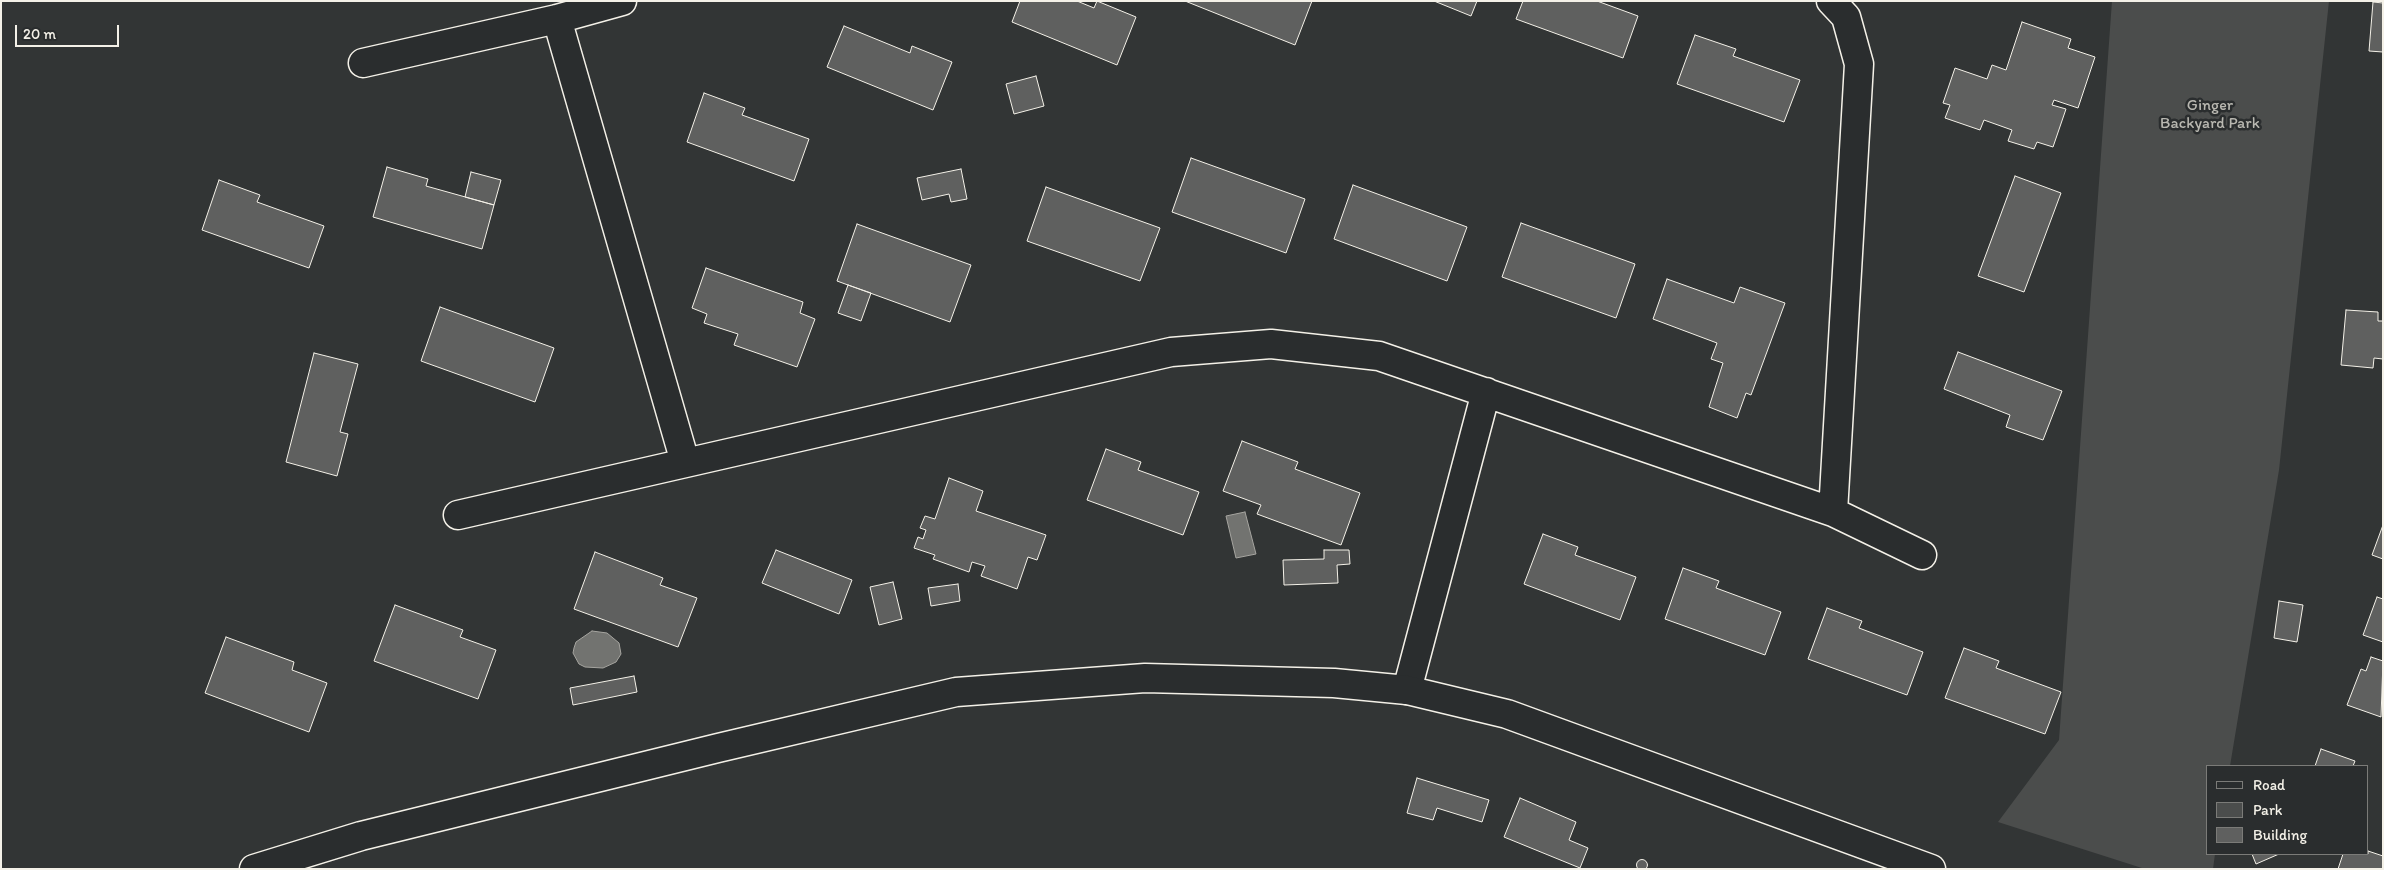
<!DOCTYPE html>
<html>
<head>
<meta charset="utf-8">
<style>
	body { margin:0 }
	#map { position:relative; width:2384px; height:870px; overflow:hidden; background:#323535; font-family:Itim,sans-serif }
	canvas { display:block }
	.frame { position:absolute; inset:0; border:2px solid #f4f1e8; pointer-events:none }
	.legend { position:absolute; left:2206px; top:765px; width:162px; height:90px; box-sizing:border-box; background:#2a2d2e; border:1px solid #7b7b78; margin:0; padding:6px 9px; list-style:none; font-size:15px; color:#f4f1e8 }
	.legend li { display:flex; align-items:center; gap:10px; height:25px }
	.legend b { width:25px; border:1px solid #7b7b78 }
	.scale { position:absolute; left:15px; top:25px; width:104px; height:22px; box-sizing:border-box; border:2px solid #f4f1e8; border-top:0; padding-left:6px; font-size:15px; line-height:18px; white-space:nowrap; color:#f4f1e8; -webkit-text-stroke:4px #2a2d2e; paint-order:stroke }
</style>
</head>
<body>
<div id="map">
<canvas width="2384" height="870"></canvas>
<div class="frame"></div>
<ul class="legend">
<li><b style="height:6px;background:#2a2d2e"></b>Road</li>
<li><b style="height:14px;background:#4b4d4c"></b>Park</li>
<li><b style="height:14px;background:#5f605f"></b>Building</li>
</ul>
<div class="scale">20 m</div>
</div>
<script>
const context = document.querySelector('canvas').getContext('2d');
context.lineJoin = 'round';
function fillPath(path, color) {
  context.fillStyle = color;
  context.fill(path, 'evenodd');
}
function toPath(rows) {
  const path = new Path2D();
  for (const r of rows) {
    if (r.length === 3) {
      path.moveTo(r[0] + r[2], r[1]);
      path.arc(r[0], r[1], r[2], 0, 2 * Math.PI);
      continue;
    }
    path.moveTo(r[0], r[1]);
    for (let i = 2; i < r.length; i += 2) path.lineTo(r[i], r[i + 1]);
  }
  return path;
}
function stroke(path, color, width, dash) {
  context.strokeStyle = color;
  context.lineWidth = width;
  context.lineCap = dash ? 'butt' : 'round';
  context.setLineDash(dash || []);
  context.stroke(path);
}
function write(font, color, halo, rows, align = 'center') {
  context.font = font + ' Itim,sans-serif';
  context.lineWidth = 5;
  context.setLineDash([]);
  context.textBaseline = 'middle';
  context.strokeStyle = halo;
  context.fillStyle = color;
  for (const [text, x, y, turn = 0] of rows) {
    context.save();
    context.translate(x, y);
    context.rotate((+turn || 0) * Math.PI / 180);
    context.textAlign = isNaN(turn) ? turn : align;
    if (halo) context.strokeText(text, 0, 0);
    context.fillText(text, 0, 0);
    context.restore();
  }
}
fillPath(toPath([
	[2112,1,2329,1,2279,470,2230,766,2208,766,2208,854,2215,854,2213,869,2145,869,1998,822,2059,740]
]), '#4b4d4c');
const water = toPath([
	[1245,512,1256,554,1236,558,1226,516,1245,512],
	[592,631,607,633,619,643,621,654,616,662,603,668,585,667,579,664,573,653,574,648,576,642,592,631]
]);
fillPath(water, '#727370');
stroke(water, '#a6a5a0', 1);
const building = toPath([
	[1020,1,1077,1,1094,8,1097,1,1136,17,1117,65,1012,22,1020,1],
	[1185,1,1312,1,1295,45,1185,1],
	[1434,1,1477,1,1471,16,1434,1],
	[1523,1,1597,1,1638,16,1623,58,1516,19,1523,1],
	[2373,2,2383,3,2383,52,2369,51,2373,2],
	[2022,22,2071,39,2068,48,2095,57,2078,108,2054,100,2052,105,2066,109,2053,147,2037,142,2034,149,2008,141,2012,130,1984,120,1980,130,1945,118,1950,105,1943,103,1955,68,1987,79,1992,65,2006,70,2022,22],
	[844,26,910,53,912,46,952,62,933,110,827,67,844,26],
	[1695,35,1736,49,1733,56,1800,80,1784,122,1677,84,1695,35],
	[1036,76,1044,106,1014,114,1006,84,1036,76],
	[704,93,745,108,742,115,809,139,794,181,687,142,704,93],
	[1191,158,1305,199,1286,253,1172,212,1191,158],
	[387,167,428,179,426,186,494,205,482,249,373,217,387,167],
	[961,169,967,199,951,202,949,194,922,200,917,178,961,169],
	[471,172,501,180,494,205,465,197,471,172],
	[2015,176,2061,193,2024,292,1978,276,2015,176],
	[219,180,260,195,257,202,324,226,309,268,202,230,219,180],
	[1353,185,1467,227,1447,281,1334,239,1353,185],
	[1046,187,1160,228,1140,281,1027,241,1046,187],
	[1521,223,1635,264,1616,318,1502,277,1521,223],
	[857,224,971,265,950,322,837,281,857,224],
	[706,268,803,302,800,313,815,319,797,367,734,345,738,334,704,323,707,314,692,308,706,268],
	[1667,279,1734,303,1740,287,1785,303,1751,395,1746,393,1737,418,1709,407,1723,363,1711,359,1717,343,1653,319,1667,279],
	[848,285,871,293,861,321,838,313,848,285],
	[440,307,554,348,535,402,421,361,440,307],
	[2346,310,2378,312,2378,321,2383,321,2383,359,2374,358,2373,368,2341,365,2346,310],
	[1958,352,2062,391,2043,440,2006,427,2010,415,1944,389,1958,352],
	[314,353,358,364,340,432,348,434,337,476,286,462,314,353],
	[1242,441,1298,462,1295,469,1360,493,1341,545,1257,514,1261,505,1223,491,1242,441],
	[1106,449,1141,462,1138,470,1199,492,1183,535,1087,500,1106,449],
	[949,478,983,491,976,511,1046,535,1037,560,1028,557,1017,589,981,576,985,566,972,562,969,572,933,559,935,555,914,548,918,537,923,539,926,530,920,528,925,516,935,519,949,478],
	[2383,525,2383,559,2372,555,2383,525],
	[1543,534,1578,547,1575,555,1636,577,1620,620,1524,584,1543,534],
	[776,550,852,580,839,614,762,583,776,550],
	[1324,550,1349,550,1350,564,1337,565,1338,583,1284,585,1283,560,1324,559,1324,550],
	[595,552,663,578,660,585,697,598,678,647,574,609,595,552],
	[1683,568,1719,581,1716,588,1781,612,1765,655,1665,619,1683,568],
	[893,582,902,619,879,625,870,587,893,582],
	[958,584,960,601,931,606,928,588,958,584],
	[2377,597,2383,599,2383,642,2363,635,2377,597],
	[2279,601,2303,605,2297,642,2274,638,2279,601],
	[395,605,463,630,460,637,496,650,478,699,374,661,395,605],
	[1827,608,1862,621,1859,628,1923,652,1907,695,1808,659,1827,608],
	[226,637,294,662,292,670,327,683,309,732,205,693,226,637],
	[1964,648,1999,661,1996,668,2061,692,2045,734,1945,698,1964,648],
	[2371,657,2383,661,2381,717,2347,705,2361,669,2366,671,2371,657],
	[634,676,637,692,573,705,570,688,634,676],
	[2321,749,2355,761,2353,766,2315,766,2321,749],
	[1417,778,1489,800,1482,822,1437,808,1433,820,1407,813,1417,778],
	[1520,798,1576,822,1569,840,1588,848,1580,868,1504,837,1520,798],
	[2368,851,2383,856,2383,869,2338,869,2343,854,2368,854,2368,851],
	[2252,854,2279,854,2256,864,2252,854],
	[1642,865,5.5]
]);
fillPath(building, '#5f605f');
stroke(building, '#f4f1e8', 1);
const street = toPath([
	[1831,1,1846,17,1859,64,1833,512],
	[557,19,685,462],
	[363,63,557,19,622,1],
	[458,515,1171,352,1271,344,1379,356,1833,512,1922,555],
	[1407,690,1486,392]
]);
const secondary = toPath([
	[254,869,361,836,718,748,956,692,1145,678,1334,683,1407,690,1507,714,1931,869]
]);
stroke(street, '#f4f1e8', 31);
stroke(secondary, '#f4f1e8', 31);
stroke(street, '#2a2d2e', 28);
stroke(secondary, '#2a2d2e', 28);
write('16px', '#b9b8b1', '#2a2d2e', [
	["Ginger",2210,106],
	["Backyard Park",2210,124]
]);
</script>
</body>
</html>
